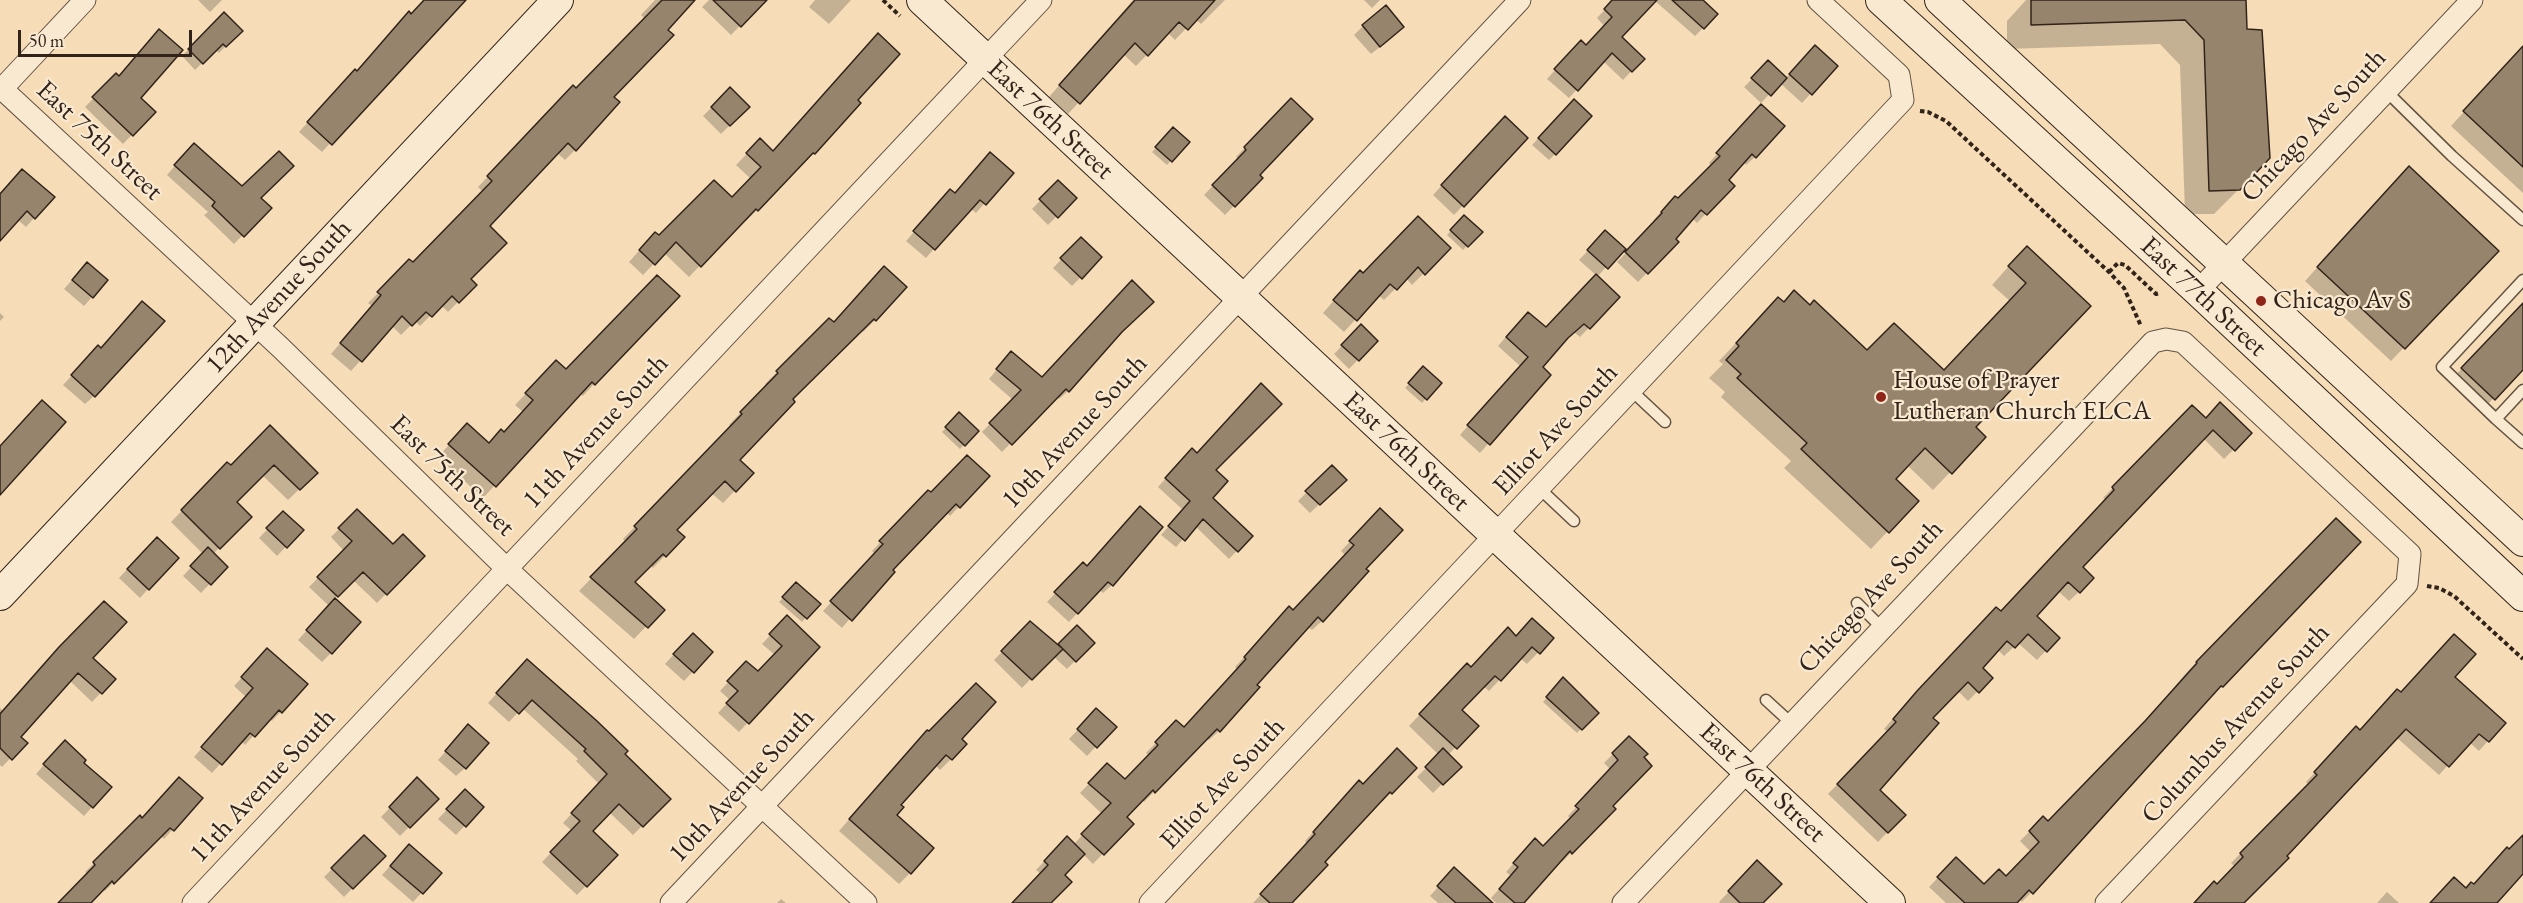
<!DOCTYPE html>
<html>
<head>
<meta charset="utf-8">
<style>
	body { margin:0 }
	#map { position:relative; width:2523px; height:903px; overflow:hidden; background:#f6ddb8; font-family:"EB Garamond",serif }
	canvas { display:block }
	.scale { position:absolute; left:18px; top:30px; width:174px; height:27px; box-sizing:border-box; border:3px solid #31231a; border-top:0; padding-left:8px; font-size:18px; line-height:21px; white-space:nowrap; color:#31231a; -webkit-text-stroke:4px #f9e9d1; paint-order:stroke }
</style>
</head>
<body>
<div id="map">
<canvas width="2523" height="903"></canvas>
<div class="scale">50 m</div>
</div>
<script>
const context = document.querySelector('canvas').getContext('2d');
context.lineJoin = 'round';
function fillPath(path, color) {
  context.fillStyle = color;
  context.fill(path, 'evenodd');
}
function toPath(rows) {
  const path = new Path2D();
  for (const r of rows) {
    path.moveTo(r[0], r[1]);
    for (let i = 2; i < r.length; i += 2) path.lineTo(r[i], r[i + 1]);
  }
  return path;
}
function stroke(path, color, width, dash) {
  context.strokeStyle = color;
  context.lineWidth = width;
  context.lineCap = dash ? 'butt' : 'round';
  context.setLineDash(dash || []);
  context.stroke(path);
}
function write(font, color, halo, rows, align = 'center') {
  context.font = font + ' "EB Garamond",serif';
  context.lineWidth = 4.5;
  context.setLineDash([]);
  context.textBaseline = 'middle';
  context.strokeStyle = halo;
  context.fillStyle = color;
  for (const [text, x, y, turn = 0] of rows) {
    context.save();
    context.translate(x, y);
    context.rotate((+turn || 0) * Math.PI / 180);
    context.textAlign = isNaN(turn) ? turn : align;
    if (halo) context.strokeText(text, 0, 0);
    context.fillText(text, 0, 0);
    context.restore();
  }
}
fillPath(toPath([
	[198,0,222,0,210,12],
	[425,0,464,0,322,152,299,132,346,80,356,72],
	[655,0,693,0,612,97,575,150,565,160,557,153,488,226,469,279,475,285,448,312,441,305,420,326,415,321,401,335,392,326,351,371,331,354,372,306,368,303,410,261,413,264,483,192,478,187,563,97,576,90,645,19,641,15],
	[709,0,751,0,758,7,731,35,702,7],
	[815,0,851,0,829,24,809,7],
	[1133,0,1225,0,1201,24,1195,19,1175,40,1168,33,1136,66,1123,54,1068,114,1049,97],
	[1364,0,1380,0,1372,8],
	[1614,0,1700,0,1703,28,1695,36,1655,1,1620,37,1643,59,1623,80,1603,61,1569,98,1547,79,1573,50,1586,47,1605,27,1597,18],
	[2026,0,2245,0,2239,189,2214,214,2185,214,2180,65,2160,44,2007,49,2007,21],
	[224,14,241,31,219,53,216,50,195,70,182,56],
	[1363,26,1394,36,1371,54,1354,35],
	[2523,47,2523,193,2451,126],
	[1806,56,1836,66,1802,103,1780,83,1761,103,1744,87,1768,63,1785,79],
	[116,75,154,112,123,144,85,107],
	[730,89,748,107,721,134,703,116],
	[1291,100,1258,175,1261,178,1225,215,1204,195,1239,159,1236,157],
	[856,101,859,103,814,153,746,221,745,219,689,277,664,253,643,275,629,262,644,245,732,199,751,179,736,165,760,140,772,152],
	[1574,101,1555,154,1549,160,1532,145],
	[1752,115,1755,157,1746,165,1743,162,1727,180,1733,186,1697,223,1692,218,1674,239,1677,242,1638,282,1617,262,1655,223,1653,221,1666,206,1678,200,1712,166,1709,163],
	[1496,126,1526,138,1454,215,1433,195],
	[1173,129,1187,142,1167,165,1152,152],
	[186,153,259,198,269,208,234,244,204,215,208,212,167,175],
	[1011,173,976,213,970,208,926,258,906,241,942,200],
	[14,180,34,218,26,227,18,220,0,241,0,195],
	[1058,182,1075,198,1048,225,1032,209],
	[2395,182,2497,251,2391,361,2305,281],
	[1464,217,1481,232,1463,250,1447,235],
	[1081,239,1100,258,1072,286,1053,268],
	[1597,241,1623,249,1597,277,1618,297,1580,337,1574,332,1541,367,1549,375,1480,453,1460,435,1520,366,1498,346,1519,322,1546,329,1597,276,1579,260],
	[1449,248,1412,285,1406,278,1384,300,1378,295,1344,332,1323,313,1348,284,1363,275],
	[2009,266,2088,306,1974,427,1984,437,1933,490,1907,465,1894,479,1888,531,1871,549,1784,468,1791,461,1721,397,1725,392,1709,378,1723,364,1719,361,1761,316,1783,303,1810,307,1867,352,1943,372,2010,301,1992,285],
	[78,273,92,297,84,306,64,289],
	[657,277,594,384,583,396,580,393,483,498,438,457,456,437,488,444,503,433,523,412,515,405,545,373,566,370],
	[872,280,875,320,863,332,861,330,791,399,738,460,752,473,723,503,711,493,675,530,683,537,653,568,650,565,633,582,662,610,634,639,579,591,626,542,623,539,731,427,729,425,766,386,765,384,829,320,833,323],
	[2523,304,2523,368,2480,412,2449,382],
	[0,313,4,317,0,321],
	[1361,326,1376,341,1349,369,1334,354],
	[1118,334,1068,391,1059,399,1056,397,1002,452,982,432,1013,400,989,379,1003,362,1042,379],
	[90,356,94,396,85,404,63,385],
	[1423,369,1440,383,1422,403,1405,388],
	[2192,407,2205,419,2250,433,2224,459,2203,438,2080,567,2092,578,2079,592,2069,601,2058,591,2035,616,2058,638,2037,660,2018,643,2004,656,1997,649,1980,668,1991,678,1968,701,1958,691,1931,719,1878,790,1904,815,1878,842,1828,794,1888,732,1884,729,1907,702,2001,613,2106,500,2103,498],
	[959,414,977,431,960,449,942,432],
	[270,427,316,473,288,500,262,475,235,502,250,517,213,554,226,567,201,593,183,576,203,554,171,522,227,464,230,467],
	[1197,454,1214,470,1211,498,1251,536,1229,559,1195,526,1176,547,1161,535,1183,510,1158,487,1184,458],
	[1332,467,1345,480,1310,513,1298,501],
	[988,477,950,516,946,512,891,570,842,628,823,611,875,554,872,551,928,492,930,494],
	[1380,510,1364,569,1367,572,1322,621,1312,630,1308,627,1255,685,1258,688,1219,731,1209,740,1206,738,1144,802,1142,799,1125,817,1131,824,1093,864,1083,854,1063,875,1050,903,1012,903,1041,874,1036,870,1058,847,1073,845,1102,814,1080,793,1107,765,1125,781,1150,756,1146,753,1176,722,1183,729,1237,669,1235,667,1280,618,1293,611,1345,555,1341,551],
	[357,511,393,546,423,556,377,603,353,580,334,599,331,653,322,662,298,640,329,606,309,587,344,551,331,537],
	[283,513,302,530,277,556,259,538],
	[1131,517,1112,585,1103,593,1099,590,1069,622,1047,602,1074,573,1086,568],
	[2336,520,2359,542,2211,695,2064,859,2022,902,2019,899,2015,903,1946,903,1929,887,1956,859,1984,886,2006,878,2031,852,2020,841,2043,818,2048,823,2136,732,2187,672],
	[148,547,148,589,140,598,119,578],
	[796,584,818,604,802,622,779,602],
	[787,617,818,647,739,732,718,713,730,700,720,691,746,663,757,673,775,655,762,644],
	[1030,623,1057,646,1077,627,1093,643,1067,669,1053,656,1022,688,994,660],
	[1516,637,1552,638,1527,664,1520,658,1489,691,1483,686,1460,710,1477,726,1448,755,1459,767,1433,793,1417,777,1439,755,1409,726,1456,676],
	[684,643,711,652,684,681,665,664],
	[91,658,114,679,92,702,69,680,19,737,25,743,2,767,0,765,0,708,3,711],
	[259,659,306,685,272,721,269,718,245,745,241,741,212,773,194,757,246,697,234,686],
	[518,670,623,754,669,799,633,835,609,812,591,831,616,855,577,895,542,862,572,831,563,823,599,784,576,761,578,759,522,708,509,722,488,703],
	[2453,677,2504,723,2479,751,2469,742,2439,775,2396,737,2242,903,2194,903,2217,886,2235,867,2231,863,2309,785,2306,782,2347,738,2360,732,2401,694],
	[1563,679,1597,713,1577,733,1543,702],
	[1088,719,1114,727,1087,756,1069,739],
	[460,735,465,768,456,776,438,760],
	[1629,738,1610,806,1613,809,1562,862,1560,860,1522,903,1496,903,1491,898,1511,876,1506,872,1526,849,1543,848,1571,819,1568,816,1611,770,1604,763],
	[960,739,965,744,951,759,940,770,935,765,899,805,894,816,910,873,899,884,839,831,916,743],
	[56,751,81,763,92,807,84,816,36,774],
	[1415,768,1382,802,1381,800,1290,903,1253,903,1308,844,1305,841,1351,791],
	[417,779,437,799,400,836,381,817],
	[201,798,164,839,160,835,105,891,102,889,88,903,60,903,88,874,85,872,140,817,142,819],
	[456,800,482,807,456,835,438,819],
	[364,837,384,856,344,897,324,877],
	[400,855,440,873,413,902,382,875],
	[1757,862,1761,903,1720,903,1719,902],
	[1446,878,1482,903,1438,903,1430,896],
	[2387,892,2399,903,2377,903],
	[781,899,786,903,777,903]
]), '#0003');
const building = toPath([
	[424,0,466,0,332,145,307,122,355,69,357,71,409,11,411,14,424,0],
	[662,0,695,0,668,30,674,35,614,97,620,102,576,151,568,143,490,226,507,243,471,279,477,285,459,303,452,296,432,317,426,312,412,326,402,316,362,362,340,343,381,295,377,292,409,259,413,262,492,181,487,176,573,85,576,88,662,0],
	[713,0,767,0,741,27,713,0],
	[1135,0,1215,0,1188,30,1179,22,1148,56,1135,43,1080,104,1059,85,1135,0],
	[1612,0,1657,0,1622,37,1645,59,1632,72,1612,53,1578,91,1554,69,1581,40,1586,45,1612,17,1604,9,1612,0],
	[1672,0,1703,0,1718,14,1704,29,1672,0],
	[2031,0,2246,0,2247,29,2262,30,2270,158,2240,190,2209,191,2204,40,2185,20,2031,25,2031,0],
	[1386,5,1404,27,1380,47,1362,25,1386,5],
	[224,12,243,31,226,47,223,44,203,64,188,49,224,12],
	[159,29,183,50,141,98,156,112,133,136,92,97,116,73,119,76,159,29],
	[878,33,900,54,858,100,861,103,815,154,813,153,758,211,756,209,701,267,676,242,655,265,639,250,655,232,659,235,714,180,732,197,761,167,746,153,760,138,773,151,878,33],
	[1815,45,1838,66,1812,95,1789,74,1815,45],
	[2523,46,2523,167,2463,111,2523,46],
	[1768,60,1787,78,1771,96,1751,78,1768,60],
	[730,87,750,107,730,126,711,107,730,87],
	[1291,98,1313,119,1260,175,1263,178,1235,207,1212,185,1246,150,1244,147,1291,98],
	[1574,99,1592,116,1556,155,1538,138,1574,99],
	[1761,104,1785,126,1756,158,1752,154,1729,180,1735,186,1707,215,1701,210,1676,239,1679,242,1648,274,1625,252,1662,213,1661,212,1675,196,1678,198,1720,156,1716,153,1761,104],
	[1505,116,1528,138,1464,207,1441,185,1505,116],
	[1173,127,1190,142,1172,162,1155,147,1173,127],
	[194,143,242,186,279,151,294,166,261,198,272,208,244,237,212,206,215,202,174,165,194,143],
	[990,152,1014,173,986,205,980,200,935,250,913,231,950,189,955,193,990,152],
	[2409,166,2499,251,2405,349,2317,267,2409,166],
	[22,169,55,197,35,219,27,211,0,241,0,194,22,169],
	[1058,180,1077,198,1058,218,1039,199,1058,180],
	[1464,215,1483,232,1468,247,1450,230,1464,215],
	[1418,216,1451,248,1425,275,1418,267,1397,290,1390,284,1357,321,1333,300,1360,270,1363,273,1418,216],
	[1605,230,1626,249,1608,269,1587,250,1605,230],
	[1081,237,1102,257,1082,279,1060,258,1081,237],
	[2027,246,2091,306,1976,427,1986,437,1952,474,1925,448,1896,479,1919,501,1889,533,1801,449,1807,443,1737,378,1741,374,1726,360,1739,346,1736,343,1778,297,1784,302,1794,290,1810,305,1814,300,1867,350,1894,323,1944,370,2026,283,2008,266,2027,246],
	[87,262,108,280,93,298,72,280,87,262],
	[884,266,907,287,876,321,874,319,793,399,795,402,740,460,754,473,736,492,725,481,677,530,685,537,666,557,663,554,635,582,665,610,648,628,590,577,637,529,634,526,742,414,740,412,778,373,776,371,829,318,834,322,884,266],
	[1596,274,1620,297,1590,329,1584,324,1568,338,1543,367,1551,375,1490,445,1467,425,1528,357,1506,337,1528,312,1546,327,1596,274],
	[657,275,680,296,595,385,592,382,496,487,448,444,467,423,489,443,501,429,504,432,533,400,525,393,556,360,566,369,657,275],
	[1132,280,1154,302,1122,332,1069,392,1066,389,1012,445,989,423,1021,390,996,369,1011,351,1042,377,1132,280],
	[142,301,165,321,95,397,71,375,98,345,101,348,142,301],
	[2523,303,2523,370,2495,400,2461,368,2523,303],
	[1361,324,1378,341,1359,361,1341,345,1361,324],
	[1423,366,1442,383,1427,400,1408,383,1423,366],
	[1261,383,1282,404,1216,470,1228,481,1213,498,1253,536,1238,552,1203,519,1185,541,1168,526,1190,501,1165,478,1192,448,1197,453,1261,383],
	[42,400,66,422,0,495,0,446,42,400],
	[2220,402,2252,433,2235,451,2213,430,2083,567,2094,578,2080,593,2068,582,2037,616,2060,638,2047,652,2028,634,2015,648,2007,641,1983,668,1993,678,1979,693,1968,682,1933,718,1939,723,1880,790,1906,815,1888,833,1837,784,1896,722,1893,719,1917,691,1996,607,2001,611,2114,490,2112,487,2192,405,2206,418,2220,402],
	[959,412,979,431,965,446,945,427,959,412],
	[270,425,318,473,300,490,274,465,237,502,252,517,220,549,181,510,227,462,231,465,270,425],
	[967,455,990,476,960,508,956,504,893,570,895,572,852,621,830,601,883,544,879,541,928,490,931,492,967,455],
	[1332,465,1347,480,1320,505,1305,491,1332,465],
	[1140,506,1163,527,1113,586,1108,582,1078,614,1054,592,1083,562,1087,566,1140,506],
	[1380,508,1403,530,1366,569,1369,571,1323,622,1318,617,1257,685,1260,687,1220,732,1217,729,1155,793,1153,790,1127,817,1134,824,1104,855,1081,834,1111,803,1088,783,1107,763,1125,779,1158,745,1155,742,1176,720,1184,727,1246,659,1244,657,1289,606,1293,610,1354,545,1349,541,1380,508],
	[357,509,393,544,403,534,425,556,387,595,363,572,338,597,317,577,352,541,338,528,357,509],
	[283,511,304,530,287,548,266,528,283,511],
	[2336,518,2361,542,2223,687,2221,686,2033,894,2029,890,2017,903,1965,903,1937,877,1956,857,1984,884,1999,869,2006,876,2039,842,2029,831,2043,816,2048,821,2145,721,2197,663,2196,662,2336,518],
	[157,537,179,558,149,590,127,569,157,537],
	[208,547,228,567,211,585,190,566,208,547],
	[796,582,821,604,807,619,782,597,796,582],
	[335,598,361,622,332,654,306,630,335,598],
	[104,601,127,622,93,658,116,679,102,694,78,673,21,737,28,743,12,760,0,748,0,714,59,647,104,601],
	[787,615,820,647,749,724,726,703,738,691,727,681,746,661,758,671,782,646,769,634,787,615],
	[1532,618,1554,638,1540,654,1532,647,1501,681,1495,676,1462,710,1479,726,1457,749,1419,714,1467,663,1471,667,1508,627,1516,636,1532,618],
	[1030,621,1063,649,1032,680,1001,651,1030,621],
	[1077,625,1095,643,1076,662,1058,644,1077,625],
	[693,633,713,652,694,673,673,654,693,633],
	[2454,634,2476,654,2455,677,2506,723,2489,742,2479,734,2449,767,2406,729,2287,856,2289,858,2244,903,2194,903,2214,881,2217,884,2243,857,2240,853,2317,775,2314,772,2356,726,2360,730,2397,689,2401,692,2454,634],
	[267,648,308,684,282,713,279,710,255,737,250,733,222,765,201,747,253,688,241,677,267,648],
	[527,659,597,721,628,751,625,754,671,799,643,827,619,804,593,831,618,855,587,887,550,852,580,821,571,813,607,774,584,751,586,749,532,700,519,714,496,693,527,659],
	[1563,677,1599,713,1582,730,1546,697,1563,677],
	[976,683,996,702,962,739,967,744,952,760,946,755,901,805,904,807,897,815,934,848,911,874,849,819,927,730,929,731,976,683],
	[1096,708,1117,727,1097,748,1077,729,1096,708],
	[468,724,489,743,466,769,445,751,468,724],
	[1629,736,1648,754,1644,757,1652,766,1613,806,1616,809,1572,854,1570,851,1524,903,1515,903,1499,889,1518,867,1513,863,1535,838,1543,846,1579,809,1575,806,1618,760,1612,753,1629,736],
	[65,740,86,760,84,763,112,787,93,808,43,764,65,740],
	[1397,748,1417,768,1392,794,1390,792,1325,862,1328,865,1292,903,1270,903,1260,894,1315,834,1313,832,1359,780,1363,784,1397,748],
	[1443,748,1462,767,1443,785,1425,767,1443,748],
	[179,777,203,798,174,831,170,828,114,884,112,881,91,903,58,903,95,865,93,862,140,815,142,818,179,777],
	[417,777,439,799,410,828,389,807,417,777],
	[465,789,484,807,466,827,446,809,465,789],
	[364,835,386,856,353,889,331,868,364,835],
	[2523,835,2523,874,2497,903,2430,903,2454,877,2466,888,2471,882,2474,884,2507,847,2509,849,2523,835],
	[1067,836,1085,854,1065,875,1072,882,1051,903,1012,903,1048,865,1044,861,1067,836],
	[409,844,442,873,423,894,390,866,409,844],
	[1757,860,1782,884,1763,903,1740,903,1728,891,1757,860],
	[1454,867,1493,903,1456,903,1437,886,1454,867]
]);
fillPath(building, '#97846c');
stroke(building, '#31231a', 1.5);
const lane = toPath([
	[2386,91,2452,156,2523,220],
	[2523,390,2496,419,2523,443],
	[1632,391,1665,422],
	[2496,419,2442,367,2523,280],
	[1540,489,1574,521],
	[1857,603,1882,628],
	[1766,700,1791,723]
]);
const street = toPath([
	[0,87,281,348,507,569,866,903],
	[0,91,85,0],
	[2198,291,2472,0],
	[193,903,1041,0],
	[671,903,1520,0],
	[1150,903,1903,100,1899,75,1818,0],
	[1623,903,2153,342,2166,339,2183,342,2410,554,2407,584,2106,903]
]);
const secondary = toPath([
	[922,0,1890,903],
	[1881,0,2198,291,2523,596],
	[1940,0,2523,541],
	[0,595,558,0]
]);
stroke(lane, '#625242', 13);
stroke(street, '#625242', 23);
stroke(secondary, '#31231a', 32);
stroke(toPath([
	[883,0,900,16],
	[1920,111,1928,112,1946,121,2109,272,2124,288,2141,326],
	[2109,272,2118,263,2125,265,2156,294,2160,293],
	[2427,586,2439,588,2454,596,2523,659]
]), '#31231a', 4, [4.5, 3]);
stroke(lane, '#f9e9d1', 10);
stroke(street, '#f9e9d1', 21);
stroke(secondary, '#f9e9d1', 30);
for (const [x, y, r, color] of [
	[2261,301,6,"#8f2418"],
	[1881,397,6,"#8f2418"]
]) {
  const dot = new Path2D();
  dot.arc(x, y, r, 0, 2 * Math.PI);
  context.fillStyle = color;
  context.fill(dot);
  stroke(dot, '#f9e9d1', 2);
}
write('27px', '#31231a', '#f9e9d1', [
	["East 76th Street",1050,120,43],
	["Chicago Ave South",2314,126,-47],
	["East 75th Street",99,141,43],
	["12th Avenue South",279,297,-47],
	["East 77th Street",2203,297,43],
	["Elliot Ave South",1556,430,-47],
	["11th Avenue South",596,432,-47],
	["10th Avenue South",1075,432,-47],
	["East 76th Street",1406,452,43],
	["East 75th Street",452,476,44],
	["Chicago Ave South",1871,597,-47],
	["Columbus Avenue South",2236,724,-47],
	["East 76th Street",1762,783,43],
	["Elliot Ave South",1223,784,-47],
	["11th Avenue South",263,786,-47],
	["10th Avenue South",742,786,-47]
]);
write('27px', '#31231a', '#f9e9d1', [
	["Chicago Av S",2273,301],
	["House of Prayer",1893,381],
	["Lutheran Church ELCA",1893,412]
], 'left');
</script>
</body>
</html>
